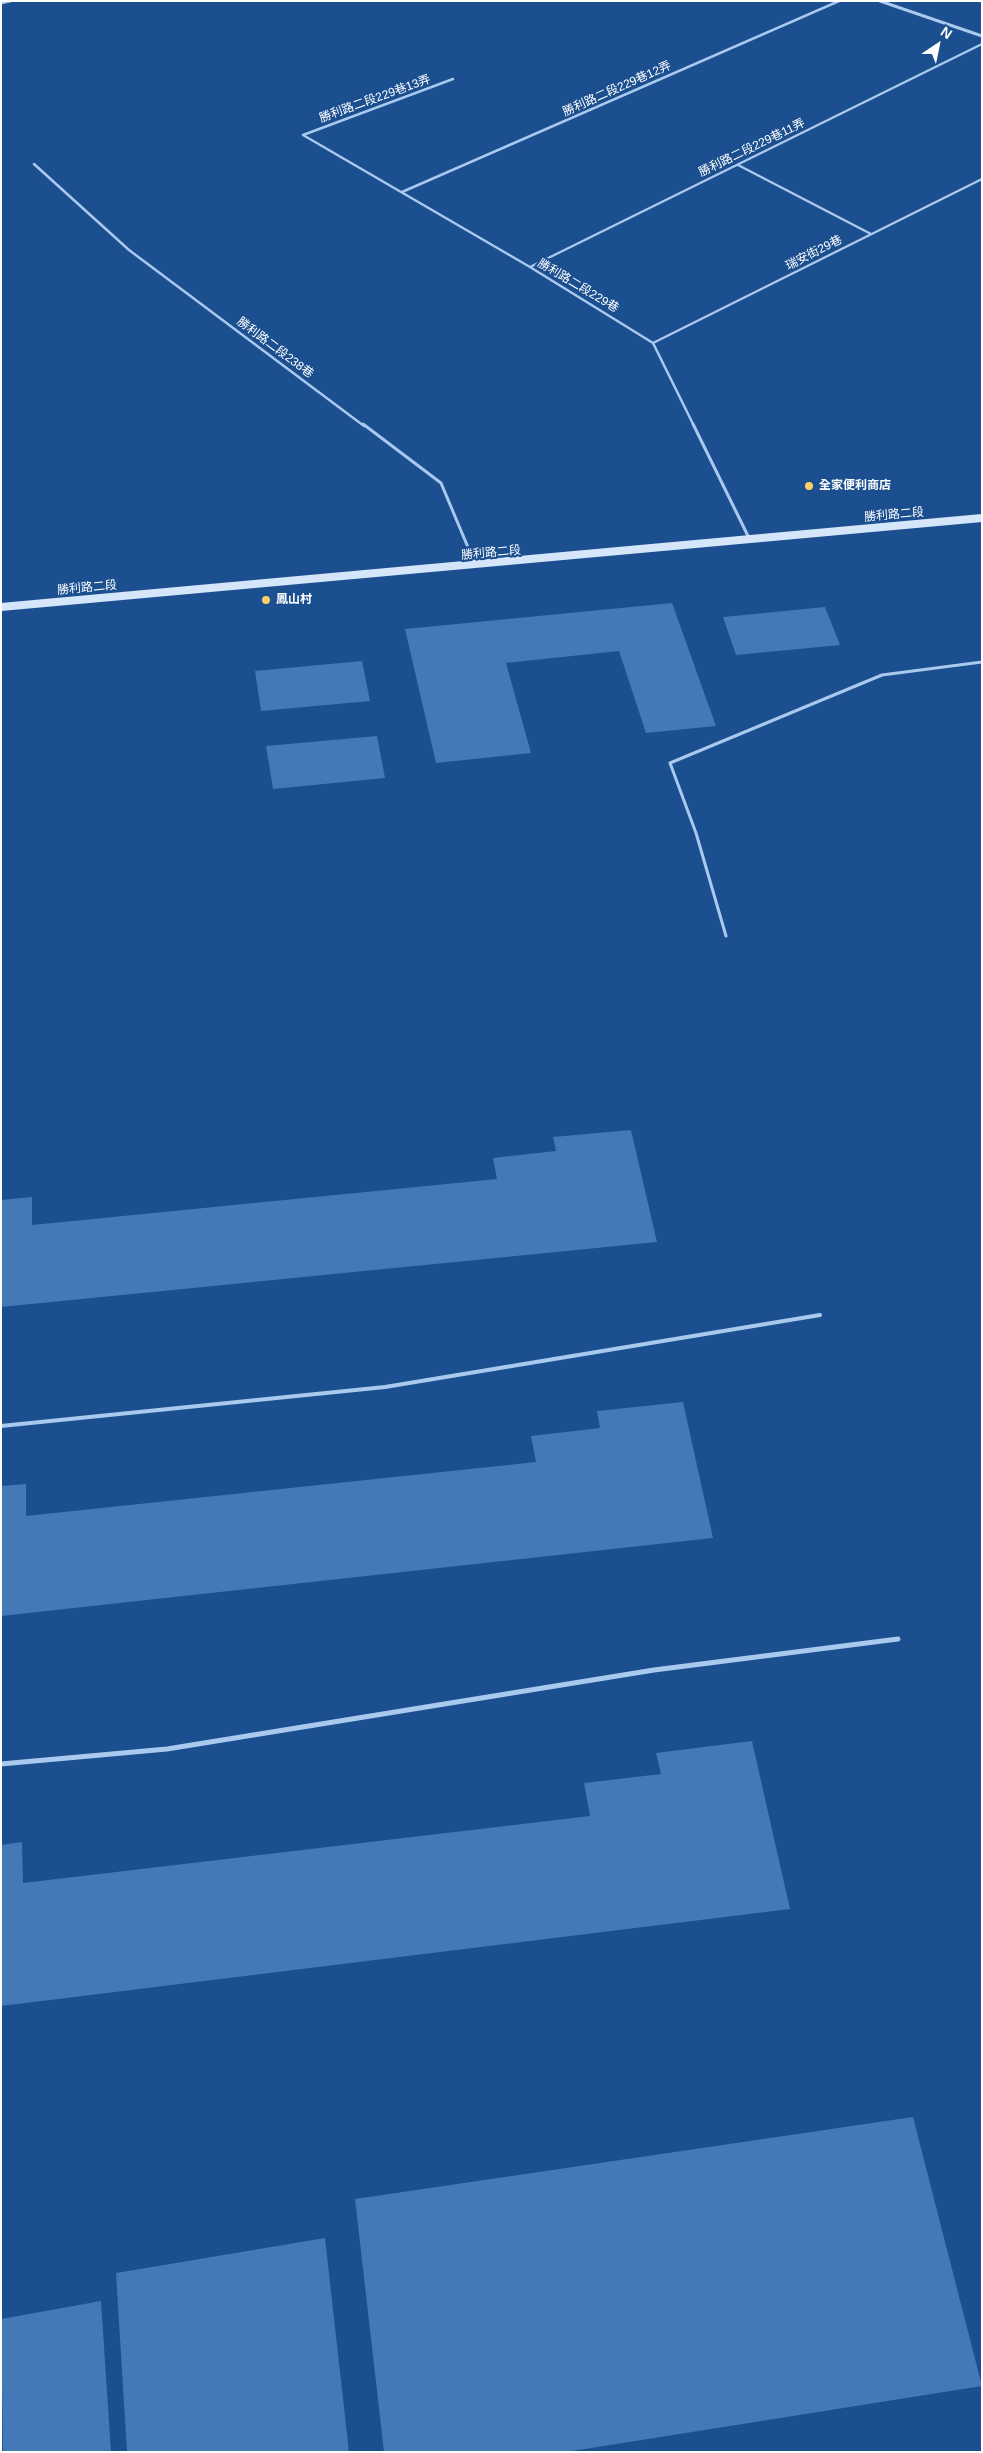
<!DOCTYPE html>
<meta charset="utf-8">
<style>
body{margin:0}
#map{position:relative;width:983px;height:2453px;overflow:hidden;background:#1b4f8f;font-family:Helvetica,sans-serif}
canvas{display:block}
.frame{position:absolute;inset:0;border:2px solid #fff;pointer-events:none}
.north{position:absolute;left:913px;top:20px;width:50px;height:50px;-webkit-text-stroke:4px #1b4f8f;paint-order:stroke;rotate:34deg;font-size:14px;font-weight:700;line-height:20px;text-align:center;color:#fff}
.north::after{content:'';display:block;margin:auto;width:18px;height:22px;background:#fff;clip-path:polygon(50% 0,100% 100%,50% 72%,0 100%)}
</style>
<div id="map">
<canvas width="983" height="2453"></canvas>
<div class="frame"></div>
<div class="north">N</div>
</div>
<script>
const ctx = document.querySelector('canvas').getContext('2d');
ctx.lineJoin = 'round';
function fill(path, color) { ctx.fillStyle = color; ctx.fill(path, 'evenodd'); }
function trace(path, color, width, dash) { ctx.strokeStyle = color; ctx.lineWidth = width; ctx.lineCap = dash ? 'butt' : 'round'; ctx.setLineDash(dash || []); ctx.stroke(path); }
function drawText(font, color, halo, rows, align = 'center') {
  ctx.font = font + ' Helvetica,"Noto Sans TC",sans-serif'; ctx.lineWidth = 4.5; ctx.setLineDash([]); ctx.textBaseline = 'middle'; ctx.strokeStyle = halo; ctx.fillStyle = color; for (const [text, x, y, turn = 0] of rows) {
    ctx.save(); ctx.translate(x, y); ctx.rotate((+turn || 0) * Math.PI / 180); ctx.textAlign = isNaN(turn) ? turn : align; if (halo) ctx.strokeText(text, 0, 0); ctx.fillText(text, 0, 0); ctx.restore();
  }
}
const building = new Path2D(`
 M672,603L716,726L646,733L619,651L506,663L531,753L436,763L405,629Z
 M825,607L840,645L736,655L723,617Z
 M362,661L370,701L261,711L255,671Z
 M377,736L385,778L273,789L266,746Z
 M631,1130L657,1242L1,1307V1200L32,1197V1225L497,1179L493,1158L556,1151L553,1137Z
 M683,1402L713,1538L1,1616V1486L26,1484V1516L536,1462L531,1436L600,1428L597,1411Z
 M752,1741L790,1909L1,2006V1845L22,1842L23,1883L590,1816L584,1783L661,1774L656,1753Z
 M913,2117L982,2386L566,2452H384L355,2199Z
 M325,2238L349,2452H127L116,2273Z
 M101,2301L111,2452H3L1,2319Z`);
const laneFar3 = new Path2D(`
 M303,135L530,267L653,343L694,426
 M303,135L453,79
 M34,164L129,250L364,426
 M738,165L871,234
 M402,192L839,1
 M530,267L982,44
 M653,343L982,179`);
const laneFar2 = new Path2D(`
 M363,424L441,483L475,564
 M693,424L749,538
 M726,936L696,833L670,763L882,675L982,662`);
const laneFar1 = new Path2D(`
 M1,1426L385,1387L820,1315`);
const lane = new Path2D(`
 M1,1764L167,1749L654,1670L898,1639`);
const street = new Path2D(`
 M880,1L982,36
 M1,3L10,1`);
const secondary = new Path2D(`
 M1,607L982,518`);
const markers = [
 [809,486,5,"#ffd166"],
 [266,600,5,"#ffd166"]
];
const farStreetnames = [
 ["勝利路二段229巷12弄",617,89,-24],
 ["勝利路二段229巷13弄",375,99,-20],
 ["勝利路二段229巷11弄",752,148,-26],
 ["瑞安街29巷",814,253,-27],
 ["勝利路二段229巷",578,286,31],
 ["勝利路二段238巷",275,348,37],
 ["勝利路二段",894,515,-5],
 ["勝利路二段",491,553,-5],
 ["勝利路二段",87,588,-5]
];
const farPoinames = [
 ["全家便利商店",819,486],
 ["鳳山村",276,600]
];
fill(building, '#4478b7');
trace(laneFar3, '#a9c9ee', 2.5);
trace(laneFar2, '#a9c9ee', 3);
trace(laneFar1, '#a9c9ee', 4);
trace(lane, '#a9c9ee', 5);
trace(street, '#a9c9ee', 3);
trace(secondary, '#d6e6fa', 8);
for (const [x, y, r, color] of markers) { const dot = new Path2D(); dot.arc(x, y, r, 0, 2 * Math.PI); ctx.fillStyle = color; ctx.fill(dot); trace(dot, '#1b4f8f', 2); }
drawText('12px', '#fff', '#1b4f8f', farStreetnames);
drawText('bold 12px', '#fff', '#1b4f8f', farPoinames, 'left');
</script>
